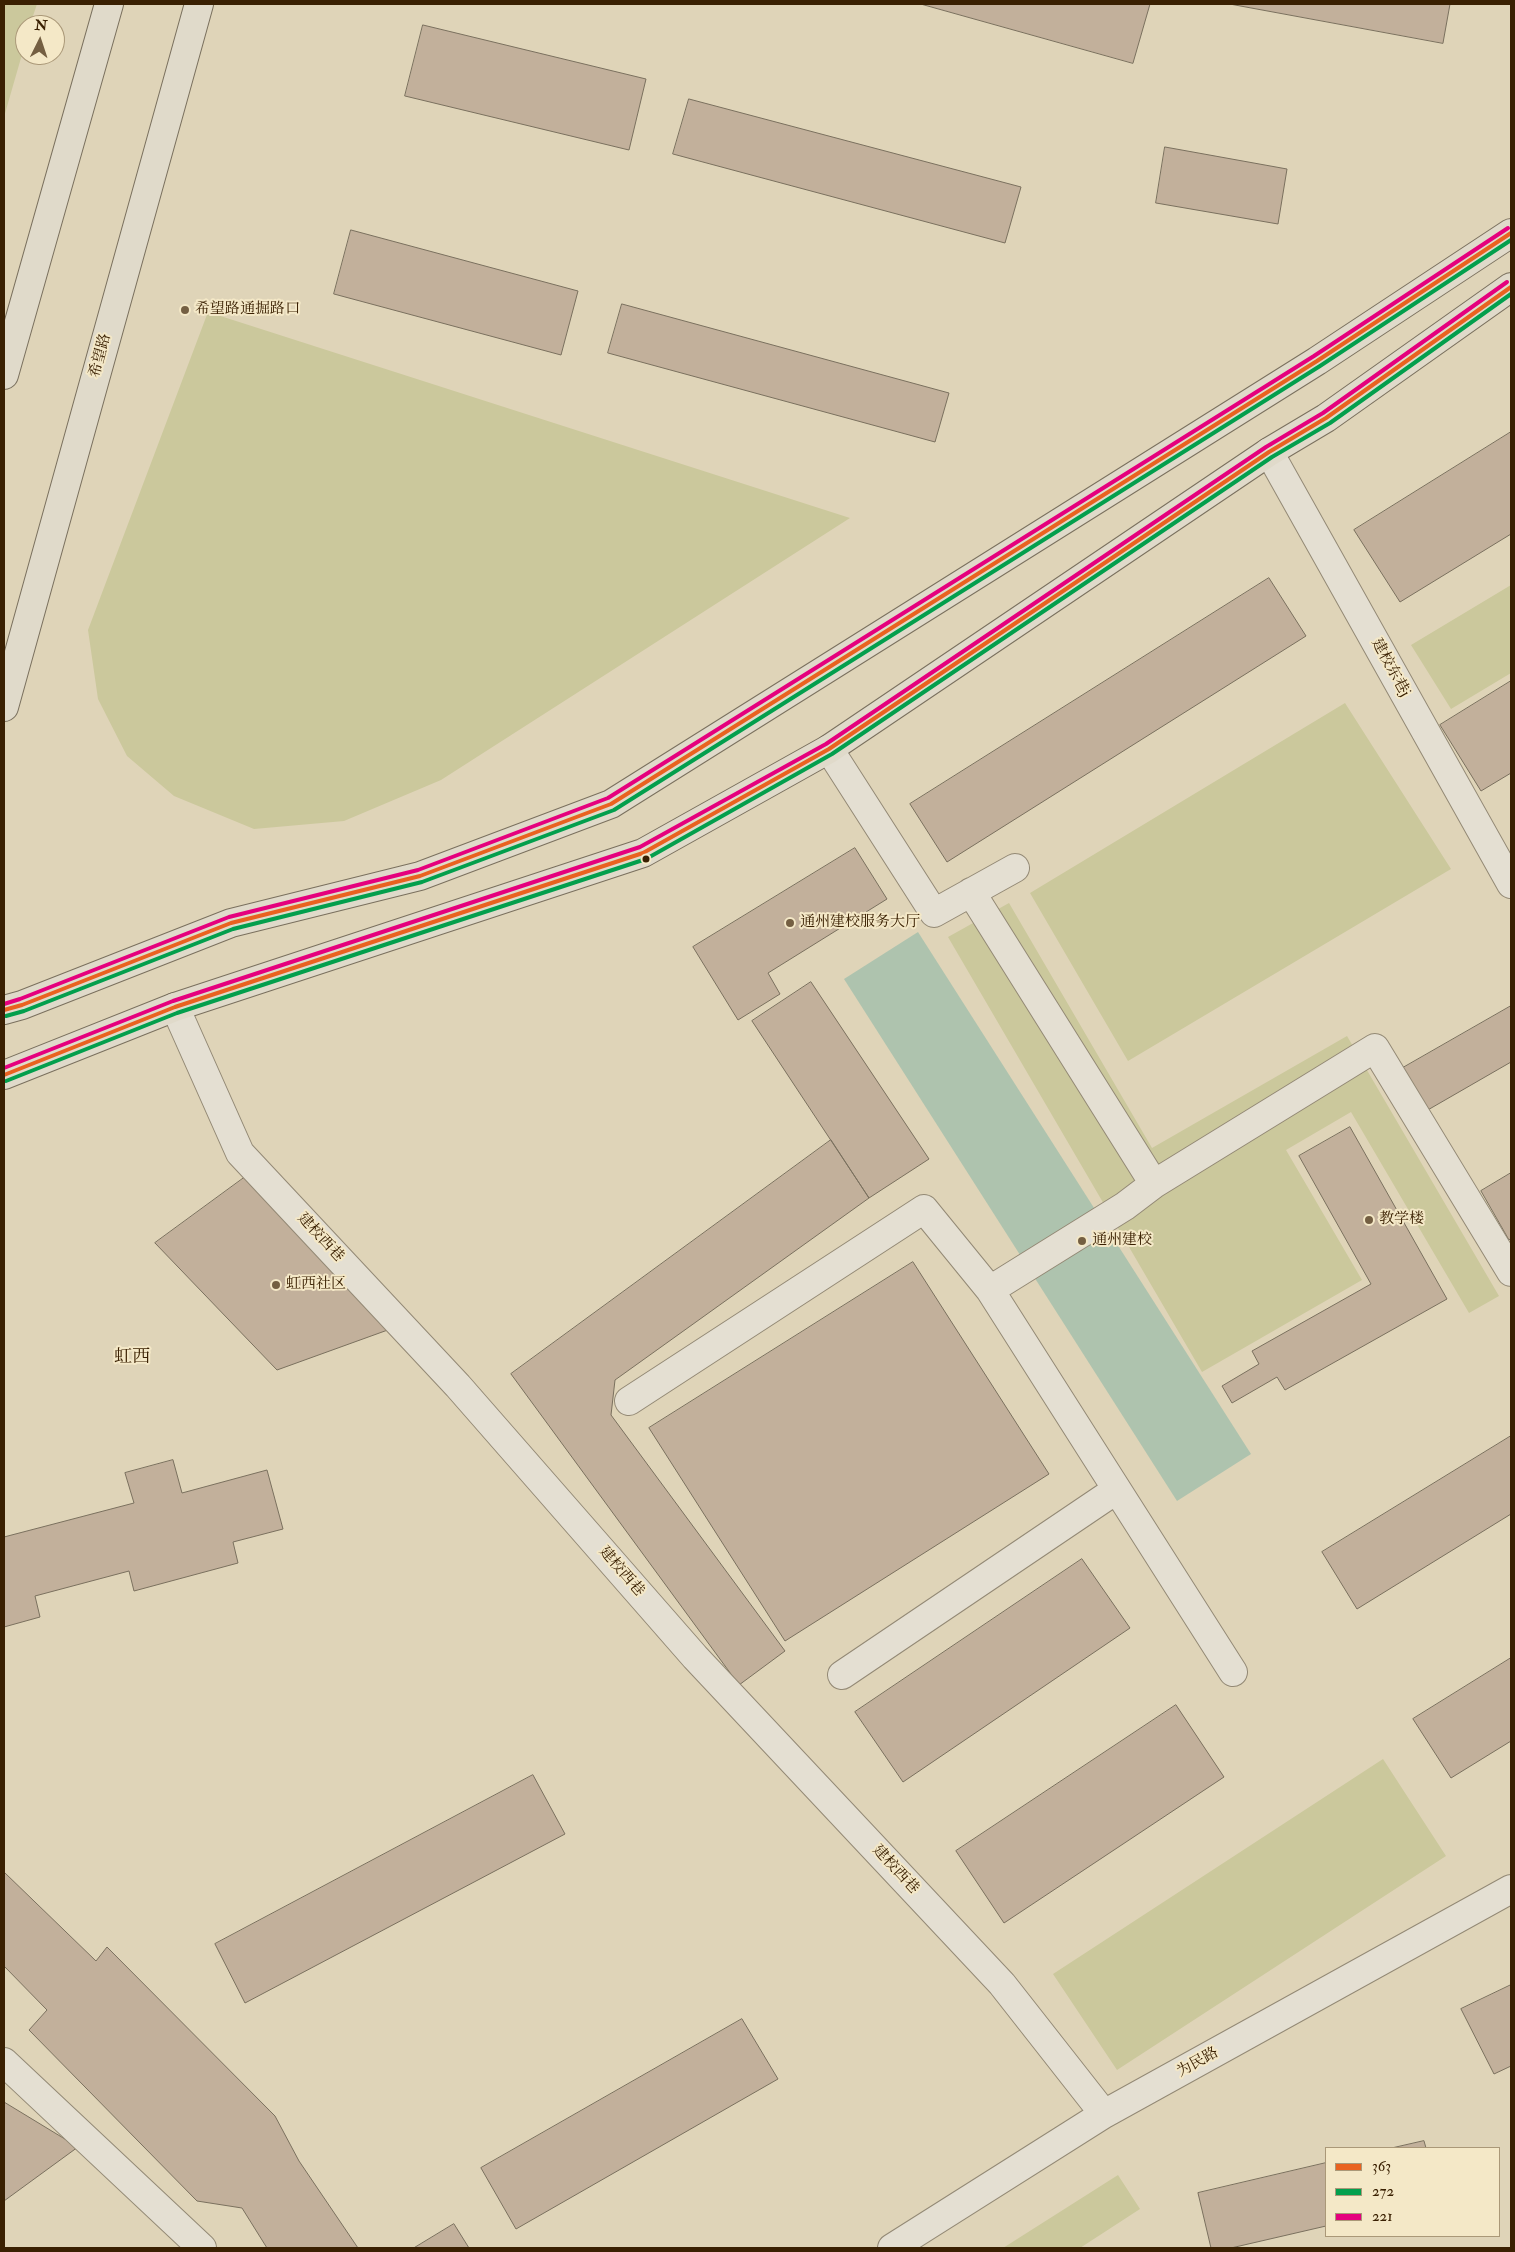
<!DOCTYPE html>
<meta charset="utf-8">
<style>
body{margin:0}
#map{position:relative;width:1515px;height:2252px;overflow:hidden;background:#dfd4b8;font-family:"IM FELL Double Pica",serif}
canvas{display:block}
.frame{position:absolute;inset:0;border:5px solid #3a2002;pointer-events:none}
.legend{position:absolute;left:1325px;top:2147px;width:175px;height:90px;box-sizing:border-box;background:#f4e8c7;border:1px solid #aa9878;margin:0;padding:6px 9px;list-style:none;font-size:15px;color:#3a2002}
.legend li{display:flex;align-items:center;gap:10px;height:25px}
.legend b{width:25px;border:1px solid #aa9878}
.north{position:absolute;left:15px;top:15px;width:50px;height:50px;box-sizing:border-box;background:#f4e8c7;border:1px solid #aa9878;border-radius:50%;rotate:4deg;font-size:14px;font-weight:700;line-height:20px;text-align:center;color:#3a2002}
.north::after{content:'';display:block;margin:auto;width:18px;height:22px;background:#745f42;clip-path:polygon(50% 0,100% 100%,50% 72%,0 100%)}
</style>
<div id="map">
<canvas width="1515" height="2252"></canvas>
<div class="frame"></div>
<ul class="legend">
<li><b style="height:6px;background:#e96220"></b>363</li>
<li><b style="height:6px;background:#039f4d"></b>272</li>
<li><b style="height:6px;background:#e5007d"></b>221</li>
</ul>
<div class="north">N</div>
</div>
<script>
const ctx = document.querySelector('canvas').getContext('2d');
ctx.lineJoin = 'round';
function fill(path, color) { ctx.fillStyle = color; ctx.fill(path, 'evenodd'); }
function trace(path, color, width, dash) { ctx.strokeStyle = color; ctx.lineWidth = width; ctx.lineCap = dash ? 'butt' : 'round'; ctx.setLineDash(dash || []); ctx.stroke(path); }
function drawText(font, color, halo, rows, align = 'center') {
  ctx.font = font + ' "IM FELL Double Pica","Noto Serif SC",serif'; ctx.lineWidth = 4; ctx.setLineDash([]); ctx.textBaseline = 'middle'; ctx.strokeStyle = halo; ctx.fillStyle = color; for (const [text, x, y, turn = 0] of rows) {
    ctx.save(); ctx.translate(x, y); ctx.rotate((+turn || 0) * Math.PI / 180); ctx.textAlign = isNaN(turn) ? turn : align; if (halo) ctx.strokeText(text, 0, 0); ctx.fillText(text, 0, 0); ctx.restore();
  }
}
const green = new Path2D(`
 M4,4H37L30,25H25V44L4,117Z
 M208,312L850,518L441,780L344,821L254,829L174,796L127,756L98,699L88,630Z
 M1511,585V673L1451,709L1411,645Z
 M1345,703L1451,869L1128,1061L1030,893Z
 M1009,903L1152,1148L1347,1036L1499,1296L1469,1313L1351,1112L1286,1150L1362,1280L1202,1372L948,937Z
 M1383,1759L1446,1856L1117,2070L1053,1974Z
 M1118,2175L1140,2209L1080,2248H1003Z`);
const water = new Path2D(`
 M918,932L1251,1454L1177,1501L844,979Z`);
const building = new Path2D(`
 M921,4H1150L1133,63Z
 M1230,4H1450L1443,43Z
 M423,25L646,79L629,150L405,96Z
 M689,99L1021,187L1005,243L673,154Z
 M1165,147L1287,169L1278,224L1156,203Z
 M351,230L578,291L561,355L334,294Z
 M622,304L949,393L935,442L608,353Z
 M1511,432V534L1400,602L1354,530Z
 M1269,578L1306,636L947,862L910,804Z
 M1511,681V773L1481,791L1440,725Z
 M855,848L887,899L768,973L780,994L738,1020L693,947Z
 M811,982L929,1159L869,1198L752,1021Z
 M1511,1006V1062L1426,1111L1401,1069Z
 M1350,1127L1447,1299L1285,1390L1277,1377L1232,1403L1222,1386L1259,1364L1252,1351L1371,1284L1299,1156Z
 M831,1140L869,1198L615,1380L611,1415L785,1651L739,1685L511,1374Z
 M252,1172L396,1327L277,1370L155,1243Z
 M1511,1173V1238L1509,1240L1481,1191Z
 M913,1262L1049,1474L785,1641L649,1428Z
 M1511,1436V1514L1357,1609L1322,1552Z
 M173,1460L182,1493L267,1470L283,1529L233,1542L238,1563L134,1591L129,1571L35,1596L40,1617L4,1627V1537L134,1503L125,1473Z
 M1082,1559L1130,1628L903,1782L855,1712Z
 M1511,1658V1741L1451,1778L1413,1719Z
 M1176,1705L1224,1777L1004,1923L956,1851Z
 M533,1775L565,1834L245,2003L215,1944Z
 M4,1872L96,1961L107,1947L275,2116L299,2161L358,2248H267L242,2208L197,2201L29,2030L47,2010L4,1966Z
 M1511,1985V2066L1494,2074L1461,2009Z
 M742,2019L778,2079L516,2229L481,2168Z
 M4,2102L78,2147L4,2201Z
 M1424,2141L1426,2148H1392Z
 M1326,2163V2226L1231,2248H1211L1198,2193Z
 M454,2224L469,2248H414Z`);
const minor = new Path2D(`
 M1269,452L1511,884
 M829,749L934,913L1015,868
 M175,1007L240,1153L458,1386L695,1657L1002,1984L1104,2114
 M1154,1184L1375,1048L1511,1272
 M990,1290L1233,1672
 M629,1401L924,1209L990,1290L1125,1206L1154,1184L971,892
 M842,1675L1116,1490
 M4,2062L202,2248
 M892,2248L1104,2114L1511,1889`);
const major = new Path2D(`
 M4,375L109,4
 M4,707L199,4
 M4,1010L22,1005L231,923L420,876L611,804L1317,361L1511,233
 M4,1075L175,1007L643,853L829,749L1269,452L1326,418L1511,287`);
const bus1 = new Path2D(`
 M4,1010L22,1005L231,923L420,876L611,804L1317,361L1511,233
 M4,1075L175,1007L643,853L829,749L1269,452L1326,418L1511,287`);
const bus2 = new Path2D(`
 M6,1016L24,1011L233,929L422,882L614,810L1320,366L1511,240
 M6,1081L177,1013L646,859L832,754L1272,457L1330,423L1511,294`);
const bus3 = new Path2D(`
 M4,1004L20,999L229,917L418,870L608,798L1314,356L1508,228
 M4,1068L173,1001L640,847L826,744L1266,447L1323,413L1507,282`);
const markers = [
 [185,310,5,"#745f42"],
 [646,859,4.5,"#3a2002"],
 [790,923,5,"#745f42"],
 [1369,1220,5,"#745f42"],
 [1082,1241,5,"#745f42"],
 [276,1285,5,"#745f42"]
];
const poiNames = [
 ["希望路通掘路口",195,310],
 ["通州建校服务大厅",800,923],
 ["教学楼",1379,1220],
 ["通州建校",1092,1241],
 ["虹西社区",286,1285]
];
const streetNames = [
 ["希望路",101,356,-75],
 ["建校东巷j",1390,668,61],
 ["建校西巷",320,1238,47],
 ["建校西巷",621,1572,49],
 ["建校西巷",895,1870,47],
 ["为民路",1198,2063,-29]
];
const quarterNames = [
 ["虹西",132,1358]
];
fill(green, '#cbc89c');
fill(water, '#aec3ae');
fill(building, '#c2b09b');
trace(building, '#7a705e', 1);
trace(minor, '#938975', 30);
trace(major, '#7a705e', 30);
trace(minor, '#e4dfd2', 28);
trace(major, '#e0daca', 28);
trace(bus1, '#e96220', 4);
trace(bus2, '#039f4d', 4);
trace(bus3, '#e5007d', 4);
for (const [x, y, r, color] of markers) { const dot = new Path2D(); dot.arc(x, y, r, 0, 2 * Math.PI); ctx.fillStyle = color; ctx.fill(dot); trace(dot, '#f4e8c7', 2); }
drawText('15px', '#3a2002', '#f4e8c7', poiNames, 'left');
drawText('15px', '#3a2002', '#f4e8c7', streetNames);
drawText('18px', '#3a2002', '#f4e8c7', quarterNames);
</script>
